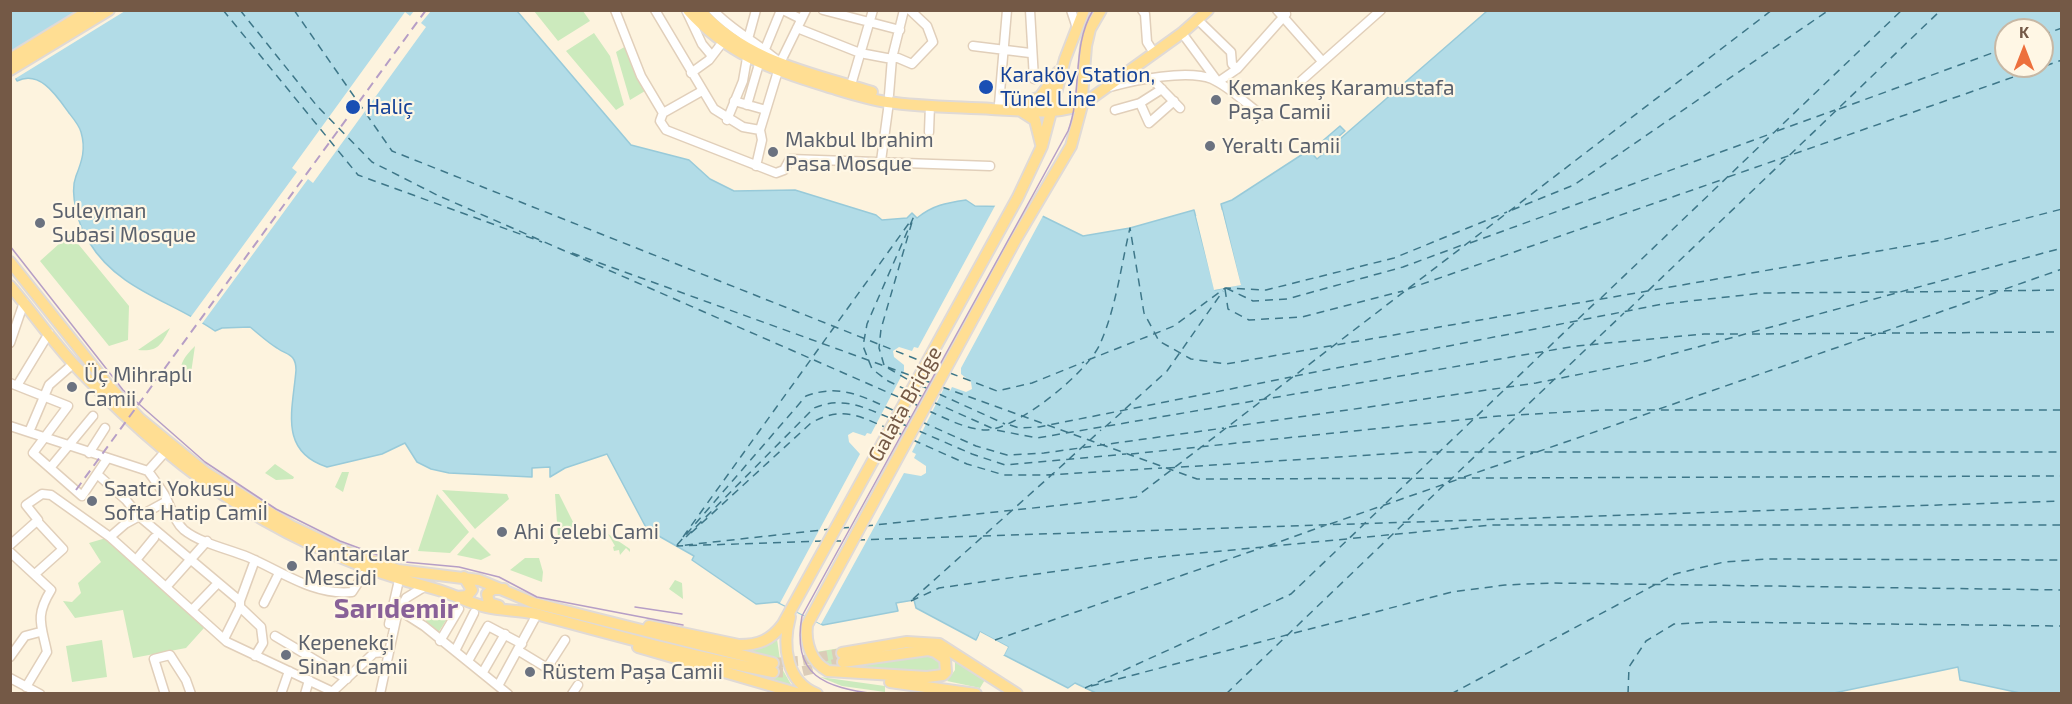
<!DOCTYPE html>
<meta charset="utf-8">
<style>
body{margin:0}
#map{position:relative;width:2072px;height:704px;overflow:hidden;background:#fdf3de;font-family:"Exo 2",sans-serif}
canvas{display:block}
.frame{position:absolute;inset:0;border:12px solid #745946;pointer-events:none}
.north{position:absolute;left:1994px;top:18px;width:60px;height:60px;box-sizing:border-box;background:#fff7e5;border:2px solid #c7b8a5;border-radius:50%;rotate:0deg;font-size:16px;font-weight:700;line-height:24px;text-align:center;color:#745946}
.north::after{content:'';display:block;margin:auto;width:21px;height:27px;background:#ed703d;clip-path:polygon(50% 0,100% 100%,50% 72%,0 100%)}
</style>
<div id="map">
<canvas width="2072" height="704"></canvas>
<div class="frame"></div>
<div class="north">K</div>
</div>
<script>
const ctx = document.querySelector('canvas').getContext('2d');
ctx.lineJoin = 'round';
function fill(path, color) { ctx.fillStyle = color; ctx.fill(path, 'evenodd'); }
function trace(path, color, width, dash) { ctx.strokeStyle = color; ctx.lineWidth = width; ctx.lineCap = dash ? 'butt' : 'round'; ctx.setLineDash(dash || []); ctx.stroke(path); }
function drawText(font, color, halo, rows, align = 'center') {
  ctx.font = font + ' "Exo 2",sans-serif'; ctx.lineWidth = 4.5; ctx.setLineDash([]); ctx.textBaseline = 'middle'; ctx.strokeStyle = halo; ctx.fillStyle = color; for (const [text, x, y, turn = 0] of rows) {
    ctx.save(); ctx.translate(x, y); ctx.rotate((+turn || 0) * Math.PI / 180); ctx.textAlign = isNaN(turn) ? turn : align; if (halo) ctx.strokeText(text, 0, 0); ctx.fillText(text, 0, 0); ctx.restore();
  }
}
const green = new Path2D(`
 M534,11H583L590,21L558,41Z
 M594,33L610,56L624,105L616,110L566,51Z
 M626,46L645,91L630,100L616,52Z
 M70,234L129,306L128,340L109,346L40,261Z
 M170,328C161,345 158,352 138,350Z
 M195,346L191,373L184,382C177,366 183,358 195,346Z
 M275,464L294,477L293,479L276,480L265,473Z
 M342,472H349L343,492L335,487Z
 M442,490L507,494L509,499L475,529Z
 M437,494L469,532L450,553L418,551Z
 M555,494H559L574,524L571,532L558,537Z
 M608,534L630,549V552L626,548L620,555L619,550L614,551L613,547L615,546Z
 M473,537L491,555L481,560L457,555Z
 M106,538L204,628L186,648L133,658L123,610L75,618L63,601L72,602L81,593L78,583L101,562L89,543Z
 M525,558H539L543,572L542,582L510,570Z
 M675,580L682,583L683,599L669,589Z
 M414,605L430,606L450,614L438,633L425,622L427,619Z
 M777,639L781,667L792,686L773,681V657L742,651L764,647Z
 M102,640L107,677L72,682L66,646Z
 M840,648L844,666L927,654L940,659L942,668L928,672L833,667L823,662L816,652Z
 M955,655L986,678L980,688L947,681L955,670Z
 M820,677L885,686V692L842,686Z`);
const water = new Path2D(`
 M10,11H517L631,145L689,160L710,179L734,191L795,190L876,215L882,220L907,218L912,213L917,218C933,205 946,203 966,200L975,206L1024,207L1083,236L1130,228L1194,210L1215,290L1240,284L1221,204L1232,200L1309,150L1317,159L1487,11H2061V693H2020L1960,680L1958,667L1829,694L1096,693L1075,683L1068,688L1004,655L1008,647L980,632L976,640L916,608L914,600L896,603L898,611L823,625L777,602L756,604L692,560L694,556L657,535L655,538L650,535L607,454L565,468L550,477V467L532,468V477L449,473L431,469L417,462L405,443L382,454L327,467C278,451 293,409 296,370C296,353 286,355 277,348C267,342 259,334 250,327L222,328L215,331C172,301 118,290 89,242C79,227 69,194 76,176C82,161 86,149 81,132C79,125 73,118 69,113C56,95 40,70 17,81L11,70ZM2006,30H2042V66H2006Z
 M1340,126L1345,131L1323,150L1319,144Z`);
const pier = new Path2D(`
 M77,11H125L13,80L10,76L11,52Z
 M414,11H431L421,23L426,27L313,183L308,179L201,325L190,318L297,172L292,168L405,12L410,16Z
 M1003,198L1045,212L961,368V374L971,382L972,389L966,392L952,387L950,391L944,388L912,452L916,454L914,458L926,466V473L921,476L904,473L821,624L780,603L860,454L849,442L848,435L853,432L865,436L867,433L871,434L904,371V365L894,357L893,351L899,347L912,351L914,347L918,348L996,204Z
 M1222,210L1241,285L1214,290L1196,216H1198L1216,287L1237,282L1220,211Z
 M980,632L1008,647L1004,655H1001L1004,648L981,636L977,643Z`);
const ferry = new Path2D(`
 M223,10L358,175L542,242
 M240,10L317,106L372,162L437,195L903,399
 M294,10L392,151L921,361
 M2042,35L2062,28
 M1839,109L2006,48
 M1777,131L1835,110
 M1728,177L2062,60
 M1512,210L1574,185L1829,10
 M1470,243L1773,133
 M572,253L915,377
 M1226,288L1253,301L1287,299L1403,267L1465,244
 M1225,289L1228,309L1249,320L1302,317L1403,291
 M1408,289L1724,179
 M2005,289L2062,269
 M1906,292L2062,290
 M1601,298L1902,10
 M1628,310L1941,10
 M1883,332L1997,292
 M1752,334L2062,332
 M1088,360L1174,326L1225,288L1266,290L1394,258L1507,212
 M884,365L879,348L881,329L912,222
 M931,365L940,369
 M888,368L912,382
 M950,373L997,391L1032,383L1084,362
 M1295,376L1663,304L1763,293L1898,292
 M922,380L932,383
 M919,385L929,389
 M942,387L1197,479L2062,476
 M907,390L888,381L872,369L863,346L867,324L914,216
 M914,393L926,398
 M939,394L1005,424
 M910,402L919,406
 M933,402L996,430L1037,438L1576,346L1704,334H1744
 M1125,409L1167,371L1223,291
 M1659,409L1876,334
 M929,411C947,419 966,429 985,430C1017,430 1088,372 1100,344C1116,308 1121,266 1130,228L1144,313L1159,341L1191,359L1226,364L1942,240L2062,209
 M1519,413L1624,313
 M903,414L915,419
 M922,422L976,446L1007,455L1044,453L1224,428
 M900,423L909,427
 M1010,425L1019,428L1039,427L1291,377
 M1105,427L1122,412
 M1229,427L1536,383L1646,361L2062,248
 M894,431L903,435
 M919,431L972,454L1005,465L1126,454
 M913,440L967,464L1004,475H1046L1162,468
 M1537,452L1655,411
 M1131,454L1499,416L1602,410H2062
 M1069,459L1101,430
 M1167,468L1417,452H2062
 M1464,477L1533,453
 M1448,482L1516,417
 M1386,503L1597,301
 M1330,524L1459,479
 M865,526L1136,497L1772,10
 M841,528L854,527
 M691,533L811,423C841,406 857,415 887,428
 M683,537L912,219
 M686,537L814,408C842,396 863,407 890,418
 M857,540L2062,501
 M823,541L677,546L831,529
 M833,541H847
 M677,545L806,396C841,383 863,397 895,411
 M1268,546L1326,525
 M913,599L1066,462
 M911,601L939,588L1149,558L1491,525H2062
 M995,640L1261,548
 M1091,686L1452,592L1505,585L1552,583L2062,590
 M1085,688L1291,594L1383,506
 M1226,694L1444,485
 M1451,694L1675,574L1724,562L1766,559L2062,560
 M1628,694L1629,667L1646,641L1674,624L1713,622L2062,626`);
const majorTunnel = new Path2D(`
 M773,663L799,661L842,653
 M773,672L795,673L843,662`);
const minor = new Path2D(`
 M615,10L641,76L663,113
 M655,10L714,109L743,127L760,130
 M686,10L702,44L712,56
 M713,10C733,32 759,43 780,63L806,10
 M783,10L801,19
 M823,10L900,30
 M1030,10L1034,79
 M1071,10L1076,25
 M1142,10L1145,14L1147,42L1154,53
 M1277,10L1322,61
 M1198,20L1231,52L1232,64L1237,69
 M797,28L860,53L892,59
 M1182,33L1218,82L1237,69L1286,14
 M748,39L756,10
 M973,46L1030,53
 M765,49L781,10
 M892,58H898L912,64L933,42L927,26L910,10
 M691,73L709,60L722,43
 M1152,79L1180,108
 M1301,81L1381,10
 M851,85L873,10
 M1110,87C1136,80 1187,69 1212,79C1230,87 1246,104 1262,115
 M889,95L892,58L904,10
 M734,101L766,110
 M1140,103L1149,123L1174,101
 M999,104L1007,10
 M747,105L759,64
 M1115,110L1140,103L1162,89
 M663,113L660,121L666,130L776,173L784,170L790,159L990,166
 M663,113L702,91
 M727,120L743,81L747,58
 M929,132L930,105
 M881,161L889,102
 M756,166L762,140L760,130L778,71
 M10,343L24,302
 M10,383L68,406L33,453L82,496L107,459
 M18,384L49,333
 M10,426L148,471
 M29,432L49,385L73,364
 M89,453L105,428
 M50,468L93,416
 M148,471C153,478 159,486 164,494C171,506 173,520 184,530C200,543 228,549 248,557C281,571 314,596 352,592L363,575L371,570
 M148,471L165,452
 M97,474L126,500L140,517L240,601
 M110,537L125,524L167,501
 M10,545L38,520L26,505L42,494L51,495L110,537L227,642L331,691
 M10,552L51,590C35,616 41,624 47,652L26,687
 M136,560L154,538
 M35,574L63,549L37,521
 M166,587L207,541
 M264,603L279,573
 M240,607L261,627L263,643L255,656
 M192,610L217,584
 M399,610L424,626L508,694
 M389,624L399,580
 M275,636L347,679
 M224,639L240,607V601L255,560
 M440,641L459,609
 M455,651L474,613
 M519,651L547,668L565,640
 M10,657L25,636L40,632
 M468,661L488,626L522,644
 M483,672L505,634
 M10,678L40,694
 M499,684L535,618
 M165,694L154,659L170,655L186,680L191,694
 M281,694L289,671
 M305,694L309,680
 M330,694L374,653L384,652
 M380,694L397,615L406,598L424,587
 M572,694L578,685`);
const major = new Path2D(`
 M688,10C726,53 772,70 826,86C846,92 866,99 887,102C922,107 958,107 992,109C1021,110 1060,117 1086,102L1182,33L1208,10
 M700,10C745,61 810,73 872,92
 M10,59L90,10
 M10,70L109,10
 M1019,105L1040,97L1058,72
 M1021,111L1035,120L1041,144
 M10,262L108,385L140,419L205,472L291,526L342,550L398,570L479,580L534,603L773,663
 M10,286C34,314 56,347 82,373C187,482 288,550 435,589C453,594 469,603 486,607C502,611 519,610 536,614C614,635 693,657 773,672
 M457,597L467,596L472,590L464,577
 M499,606L489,603L487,594L493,589H504
 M790,617C782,646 786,682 817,694
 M649,626L739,645C759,645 771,640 783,624L1018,197L1042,146L1065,59L1084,10
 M638,647L800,694
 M842,653L907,642L939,644L1017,694
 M843,662L928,650L935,652L945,659L946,672L943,675L927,677L828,671C811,662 805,643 807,625L1016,239L1071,146L1081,109L1086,46L1090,29L1101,10
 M890,682L976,694`);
const tram = new Path2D(`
 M10,246L123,390L205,462L276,509L340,541L394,561L459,567L499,577L537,597L683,625
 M635,607L682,614
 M876,694C825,687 791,677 802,616L1068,131C1083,91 1071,47 1093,10`);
const rail = new Path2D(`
 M76,490L426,10`);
const markers = [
 [986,87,8,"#1a4fb4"],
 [1216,100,6,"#6b7280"],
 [353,107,8,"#1a4fb4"],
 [1210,146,6,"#6b7280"],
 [773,152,6,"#6b7280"],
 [40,223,6,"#6b7280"],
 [72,387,6,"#6b7280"],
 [92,501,6,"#6b7280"],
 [502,532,6,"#6b7280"],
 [292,566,6,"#6b7280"],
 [286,655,6,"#6b7280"],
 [530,672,6,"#6b7280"]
];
const transitNames = [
 ["Karaköy Station,",1000,75],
 ["Tünel Line",1000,99],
 ["Haliç",366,107]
];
const worshipNames = [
 ["Kemankeş Karamustafa",1228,88],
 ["Paşa Camii",1228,112],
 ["Makbul Ibrahim",785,140],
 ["Pasa Mosque",785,164],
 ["Yeraltı Camii",1222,146],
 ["Suleyman",52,211],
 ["Subasi Mosque",52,235],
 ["Üç Mihraplı",84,375],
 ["Camii",84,399],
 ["Saatci Yokusu",104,489],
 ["Softa Hatip Camiİ",104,513],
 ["Ahi Çelebi Cami",514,532],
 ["Kantarcılar",304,554],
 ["Mescidi",304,578],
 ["Kepenekçi",298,643],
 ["Sinan Camii",298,667],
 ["Rüstem Paşa Camii",542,672]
];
const streetNames = [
 ["Galata Bridge",905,404,-61]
];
const districtNames = [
 ["Sarıdemir",396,609]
];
fill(green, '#cceabd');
fill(water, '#b2dce7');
trace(water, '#98cad9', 1.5);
fill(pier, '#fdf3de');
trace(ferry, '#3e7789', 1.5, [8, 6]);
trace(majorTunnel, '#dbccb8', 10, [10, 5]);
trace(minor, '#e1cfba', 11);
trace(major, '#e0dad6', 14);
trace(minor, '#fff', 8);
trace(major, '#ffde93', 10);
trace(tram, '#b69ec6', 1.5);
trace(rail, '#b69ec6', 2, [9, 6]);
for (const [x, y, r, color] of markers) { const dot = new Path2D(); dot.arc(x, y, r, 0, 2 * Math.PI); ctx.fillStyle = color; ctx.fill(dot); trace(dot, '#fff7e5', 2); }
drawText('21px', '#164399', '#fff7e5', transitNames, 'left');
drawText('21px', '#5b616d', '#fff7e5', worshipNames, 'left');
drawText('21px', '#745946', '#fff7e5', streetNames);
drawText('bold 27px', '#896198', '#fff7e5', districtNames);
</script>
